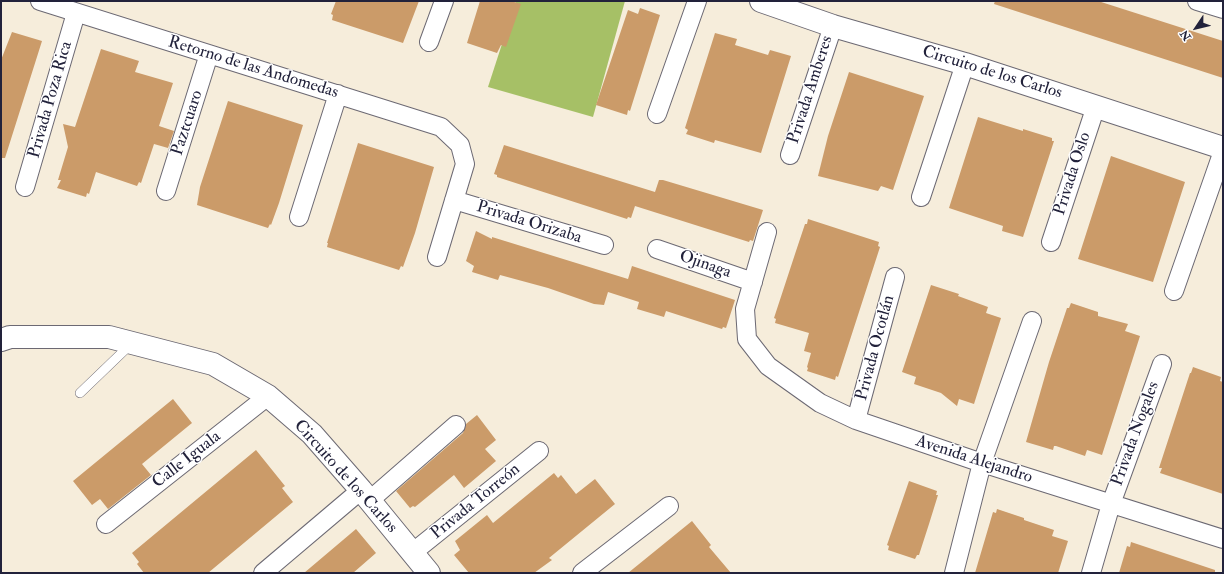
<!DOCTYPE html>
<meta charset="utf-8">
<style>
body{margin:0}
#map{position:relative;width:1224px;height:574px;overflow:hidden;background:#f6eddb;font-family:"IM FELL Double Pica",serif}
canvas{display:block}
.frame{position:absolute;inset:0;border:2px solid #22223b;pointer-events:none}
.north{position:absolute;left:1176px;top:8px;width:40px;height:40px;-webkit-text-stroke:3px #fff;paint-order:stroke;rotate:235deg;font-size:11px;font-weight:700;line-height:16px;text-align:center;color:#22223b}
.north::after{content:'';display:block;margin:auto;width:14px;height:18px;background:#22223b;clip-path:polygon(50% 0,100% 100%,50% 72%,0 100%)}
</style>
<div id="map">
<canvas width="1224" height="574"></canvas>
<div class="frame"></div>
<div class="north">N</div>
</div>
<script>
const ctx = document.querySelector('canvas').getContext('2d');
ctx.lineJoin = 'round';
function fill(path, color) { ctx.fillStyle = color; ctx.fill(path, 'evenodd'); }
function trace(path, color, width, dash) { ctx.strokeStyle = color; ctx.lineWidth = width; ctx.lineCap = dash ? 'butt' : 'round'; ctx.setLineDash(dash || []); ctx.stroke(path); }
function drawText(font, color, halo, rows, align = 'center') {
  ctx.font = font + ' "IM FELL Double Pica",serif'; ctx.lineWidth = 3; ctx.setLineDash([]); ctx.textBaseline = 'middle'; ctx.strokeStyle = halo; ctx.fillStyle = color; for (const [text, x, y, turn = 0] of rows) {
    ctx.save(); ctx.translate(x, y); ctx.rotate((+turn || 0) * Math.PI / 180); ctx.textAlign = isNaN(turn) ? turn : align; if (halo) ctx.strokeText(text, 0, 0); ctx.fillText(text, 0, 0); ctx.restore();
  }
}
const green = new Path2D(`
 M516,1H625L593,117L488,87Z`);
const building = new Path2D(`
 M336,1H419L403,43L332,20L333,15L331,14Z
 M480,1H511L521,4L506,47L501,45L497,53L467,43Z
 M995,1H1098L1223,41V78L994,4Z
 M640,8L660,15L630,111L628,110L627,115L596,105L628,10L638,14Z
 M12,32L42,41L5,158H1V60Z
 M715,33L737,39L735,45L768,55L770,50L791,56L761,153L715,140L714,143L686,134L688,130L685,128Z
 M101,49L139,61L135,72L173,83L159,126L174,131L168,148L154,144L141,183L139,182L137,186L96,172L89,194L87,193L86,197L57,188L61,180H58L68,147L63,124L75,127Z
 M849,72L924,96L893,190L881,186L878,191L818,176L828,136Z
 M228,101L303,125L279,203L271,225L270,224L268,228L197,205L200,187Z
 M978,117L1023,131V129L1052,138V141H1054L1023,237L1002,231L1003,226L949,208Z
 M358,143L434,167L415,233L403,267L401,266L399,270L327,247L328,243H327Z
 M504,145L655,192L659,180H663L763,210L753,241L750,240L749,242L635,206L631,218L628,217L627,219L497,177V175L494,174Z
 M1111,156L1185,182L1153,282L1078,259Z
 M808,219L879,242L878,246L880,247L838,377L836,376L835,380L807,371L808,368L807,367L811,353L804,351L809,333L775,323L776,319L774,318L796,251L805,224H807Z
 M476,231L492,239V237L628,279L632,266L735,300L726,328L723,327L722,329L666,311L664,317L637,309L639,302L608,292L604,305L594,304L548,288L500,275L498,280L472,272L474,266L466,261Z
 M931,285L959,294L958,296L988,307L986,313L1001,318L974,404L959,399L957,406L941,393L914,384L916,377L902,372Z
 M1071,303L1098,312V316L1128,324L1125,331L1140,336L1102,455L1087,450L1085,456L1056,446H1054L1053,450L1026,442L1049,362L1067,308H1069Z
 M1193,367L1221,377L1220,381L1223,382V494L1160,473L1162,468H1159L1190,373H1191Z
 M173,399L192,423L142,464L151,475L108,509L100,499L92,505L73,481Z
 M477,415L496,440L485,449L496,461L464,488L454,475L415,507L413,506L410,508L396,491L463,433L466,424Z
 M256,450L285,486L282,488L293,502L208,573H144L137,564L139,562L132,553Z
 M554,473L558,478L561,475L576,494L595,479L615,504L549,558L552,560L534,573H469L454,555L460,550L455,541L487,515L493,523Z
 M909,481L937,491L936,495H938L929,524L919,555H917L915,559L888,550L889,546L887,545Z
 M997,509L1024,518V520L1054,530L1052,536L1068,541L1058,573H975L993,512L996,513Z
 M692,521L711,545L709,547L731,573H628Z
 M356,529L376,553L353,573H304Z
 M1131,542L1215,570V573H1119L1127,546L1130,547Z`);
const service = new Path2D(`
 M80,393L131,344`);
const minor = new Path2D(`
 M40,1L441,127L460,145L465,164L437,257
 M1197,1L1223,9
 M429,42L444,1
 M657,114L697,1
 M790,155L833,26
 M25,187L76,13
 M166,191L209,54
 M921,197L965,64
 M454,200L604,245
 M299,217L338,94
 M767,232L745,309L747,339L768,366L820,403L856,420L982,463L1223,539
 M1051,242L1096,106
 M657,249L753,282
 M1174,291L1223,151
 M856,420L895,277
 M370,500L456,425
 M106,524L268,396
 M412,553L539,451
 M263,573L361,490
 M582,573L669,506
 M954,573L982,463L1032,321
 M1091,573L1111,504L1162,364`);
const tertiary = new Path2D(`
 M761,1L833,26L965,64L1223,148
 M1,340L10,337H109L213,364L268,396L312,434L361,490L429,573`);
const streetNames = [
 ["Retorno de las Andomedas",253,68,17],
 ["Circuito de los Carlos",992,73,17],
 ["Privada Amberes",811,90,-72],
 ["Privada Poza Rica",51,100,-74],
 ["Paztcuaro",188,123,-72],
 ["Privada Oslo",1073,174,-72],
 ["Privada Orizaba",529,223,17],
 ["Ojinaga",705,265,19],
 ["Privada Ocotlán",876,348,-75],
 ["Privada Nogales",1136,434,-70],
 ["Calle Iguala",187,460,-38],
 ["Avenida Alejandro",974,460,18],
 ["Circuito de los Carlos",345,477,48],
 ["Privada Torreón",476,502,-39]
];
fill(green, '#a6c066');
fill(building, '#cb9b69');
trace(service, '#6c6973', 10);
trace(minor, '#6c6973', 20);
trace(tertiary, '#6c6973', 24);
trace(service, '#fff', 9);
trace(minor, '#fff', 18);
trace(tertiary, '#fff', 22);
drawText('17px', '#22223b', '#fff', streetNames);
</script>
